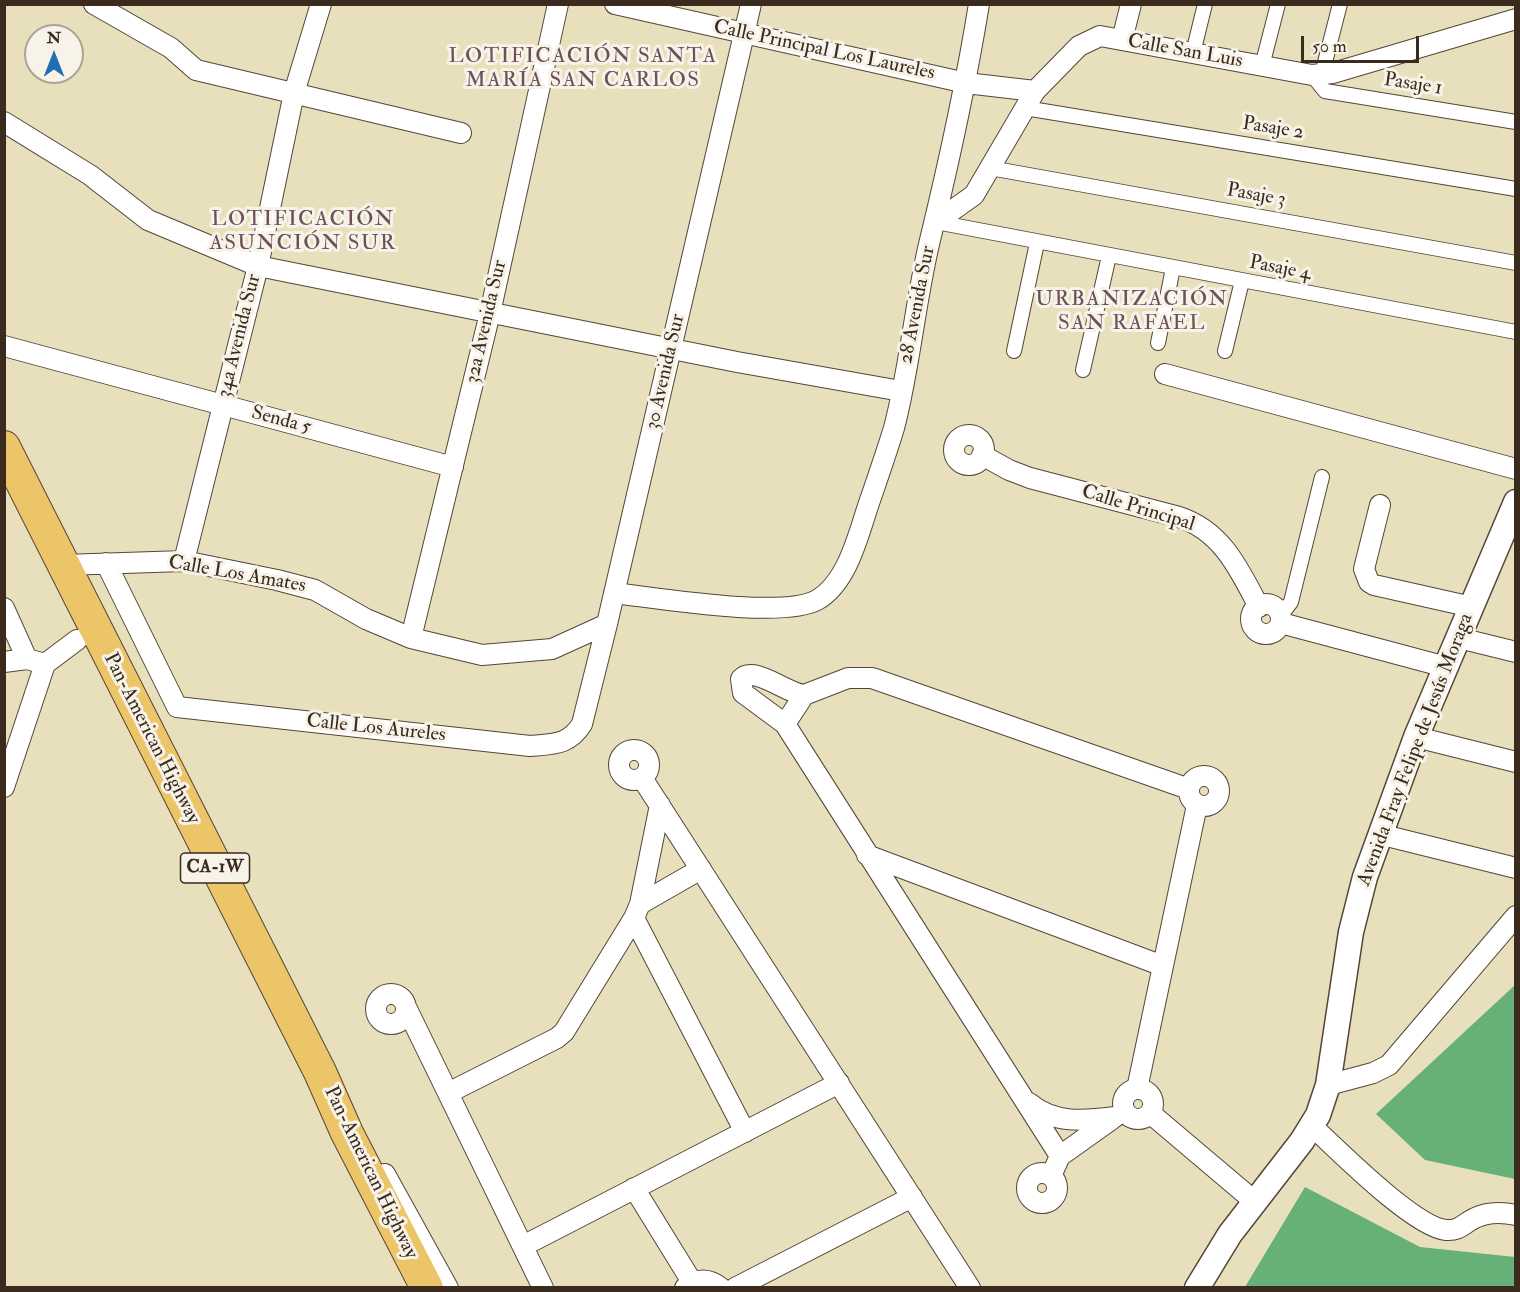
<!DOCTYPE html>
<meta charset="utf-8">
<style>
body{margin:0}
#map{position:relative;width:1520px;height:1292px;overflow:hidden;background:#e8e0bc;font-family:"IM FELL Double Pica",serif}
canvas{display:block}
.frame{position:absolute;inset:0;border:6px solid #3b2a1e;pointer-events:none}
.north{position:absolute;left:24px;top:24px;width:60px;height:60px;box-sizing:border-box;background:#f7f3e8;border:2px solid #aca397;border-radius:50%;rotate:0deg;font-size:16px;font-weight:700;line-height:24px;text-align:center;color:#3b2a1e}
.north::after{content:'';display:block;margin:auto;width:21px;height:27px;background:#1f6fb2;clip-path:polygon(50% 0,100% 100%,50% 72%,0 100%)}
.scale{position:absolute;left:1301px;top:36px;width:118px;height:27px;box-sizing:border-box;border:3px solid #3b2a1e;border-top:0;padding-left:8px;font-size:18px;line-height:21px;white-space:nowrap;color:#3b2a1e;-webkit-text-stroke:4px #f7f3e8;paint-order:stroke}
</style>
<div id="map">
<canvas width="1520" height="1292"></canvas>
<div class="frame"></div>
<div class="north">N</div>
<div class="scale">50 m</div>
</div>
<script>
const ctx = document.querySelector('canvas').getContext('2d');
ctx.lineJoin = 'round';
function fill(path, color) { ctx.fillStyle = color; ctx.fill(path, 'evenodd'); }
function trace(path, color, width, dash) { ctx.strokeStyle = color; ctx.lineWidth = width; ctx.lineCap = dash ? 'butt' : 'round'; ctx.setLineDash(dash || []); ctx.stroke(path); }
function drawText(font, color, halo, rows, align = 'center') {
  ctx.font = font + ' "IM FELL Double Pica",serif'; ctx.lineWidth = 6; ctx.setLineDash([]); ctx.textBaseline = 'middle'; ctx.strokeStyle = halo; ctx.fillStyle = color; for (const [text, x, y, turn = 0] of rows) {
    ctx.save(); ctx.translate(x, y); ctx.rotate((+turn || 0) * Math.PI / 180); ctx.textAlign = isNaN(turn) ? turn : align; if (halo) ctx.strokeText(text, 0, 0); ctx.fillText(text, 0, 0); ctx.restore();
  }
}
const forest = new Path2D(`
 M1515,985V1179L1425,1160L1376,1114Z
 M1305,1187L1420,1247L1515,1257V1287H1245Z`);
const pedestrian = new Path2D(`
 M1193,53L1205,4
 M1262,66L1278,4
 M1322,74L1340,4
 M1312,75L1325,91L1516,122
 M1025,108L1516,189
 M990,168L1516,263
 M936,222L1516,332
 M1158,343L1173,268
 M1014,351L1037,243
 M1225,351L1242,281
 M1083,370L1109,256
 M1281,615L1291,602L1322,477`);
const minor = new Path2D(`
 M94,4L171,48L196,70L461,133
 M615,4L966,83L1035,91
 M1122,40L1131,4
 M4,122L90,175L148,220L258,266L737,362L901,391
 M936,222L974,195L1035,91L1079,46L1100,36L1312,75L1333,73L1516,19
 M4,346L453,467
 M1165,374L1516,469
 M954 450a15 15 0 1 1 30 0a15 15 0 1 1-30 0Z
 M982,455L1009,470L1030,478L1179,517C1222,531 1239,569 1259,607
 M1380,505L1364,569L1369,582L1374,585L1472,607
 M184,561L258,266L294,93L321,4
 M106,563L177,707L530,746C554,744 569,745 582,724L607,624L751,4
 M63,565L184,561L277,580L315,590L366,619L411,638L482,655L552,649L607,624
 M614,593C658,598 783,619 817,600C847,583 858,536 868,506C877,480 886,454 894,428C910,367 915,302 930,240C949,162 966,84 979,4
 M1251 619a15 15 0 1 1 30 0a15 15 0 1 1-30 0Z
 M4,608L27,659L45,664
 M1281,623L1446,667
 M411,638L490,313L558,4
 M1459,638L1516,652
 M4,662L27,659
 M785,724L743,693L741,679C754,665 786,693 804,695
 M1416,737L1516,762
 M619 765a15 15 0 1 1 30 0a15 15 0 1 1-30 0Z
 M1189 791a15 15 0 1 1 30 0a15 15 0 1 1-30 0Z
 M642,778L970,1288
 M4,787L45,664L77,640
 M1379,834L1516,868
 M867,855L1163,966
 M640,904L701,869
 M634,918L745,1132
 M376 1009a15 15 0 1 1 30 0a15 15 0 1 1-30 0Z
 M406,1007L543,1288
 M1328,1085L1373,1073L1389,1065L1516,916
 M1123 1104a15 15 0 1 1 30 0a15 15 0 1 1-30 0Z
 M1137,1089L1197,805
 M448,1093L557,1038L564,1032L634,918L640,904L660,805
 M1029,1103C1054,1124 1084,1121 1115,1117
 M1150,1113L1254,1201
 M1312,1126C1338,1150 1414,1227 1446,1230C1460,1231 1464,1223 1475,1218C1487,1212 1502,1212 1516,1215
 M1060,1156L785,724L804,695L848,678H872L1189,789
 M1027 1188a15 15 0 1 1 30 0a15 15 0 1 1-30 0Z
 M385,1174L448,1288
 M1051,1176L1060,1156L1112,1119
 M634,1188L692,1282
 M523,1246L839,1083
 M685,1288C697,1278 709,1278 721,1288
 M735,1288L912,1197`);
const tertiary = new Path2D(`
 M1197,1288L1230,1234L1302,1141L1318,1115L1328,1085L1351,932L1365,877L1416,737L1516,502`);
const trunk = new Path2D(`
 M4,447L320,1072L347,1133L427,1288`);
const shields = [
 [215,868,69]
];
const shieldNames = [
 ["CA-1W",215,868]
];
const streetNames = [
 ["Calle Principal Los Laureles",824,51,12],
 ["Calle San Luis",1185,52,10],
 ["Pasaje 1",1413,85,9],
 ["Pasaje 2",1273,129,9],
 ["Pasaje 3",1256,196,10],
 ["Pasaje 4",1280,269,11],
 ["28 Avenida Sur",918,305,-79],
 ["32a Avenida Sur",487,322,-77],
 ["34a Avenida Sur",240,336,-76],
 ["30 Avenida Sur",666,372,-77],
 ["Senda 5",281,421,15],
 ["Calle Principal",1138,509,17],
 ["Calle Los Amates",237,575,10],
 ["Calle Los Aureles",376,729,6],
 ["Pan-American Highway",151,739,63],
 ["Avenida Fray Felipe de Jesús Moraga",1416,750,-69],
 ["Pan-American Highway",370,1173,64]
];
const neighbourhoodNames = [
 ["LOTIFICACIÓN SANTA",583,57],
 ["MARÍA SAN CARLOS",583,81],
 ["LOTIFICACIÓN",303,220],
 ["ASUNCIÓN SUR",303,244],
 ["URBANIZACIÓN",1132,300],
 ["SAN RAFAEL",1132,324]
];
fill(forest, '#67b078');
trace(pedestrian, '#554536', 16);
trace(minor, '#554536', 22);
trace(tertiary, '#554536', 27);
trace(trunk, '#554536', 34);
trace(pedestrian, '#fff', 14);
trace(minor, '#fff', 20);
trace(tertiary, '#fff', 24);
trace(trunk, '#edc569', 32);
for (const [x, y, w] of shields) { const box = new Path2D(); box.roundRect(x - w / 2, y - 15, w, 30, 4.5); ctx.fillStyle = '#f7f3e8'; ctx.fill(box); trace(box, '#3b2a1e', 1.5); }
drawText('bold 18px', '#3b2a1e', null, shieldNames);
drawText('20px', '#3b2a1e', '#f7f3e8', streetNames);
ctx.letterSpacing = '1.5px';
drawText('21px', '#6e505a', '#f7f3e8', neighbourhoodNames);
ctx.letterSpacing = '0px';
</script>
